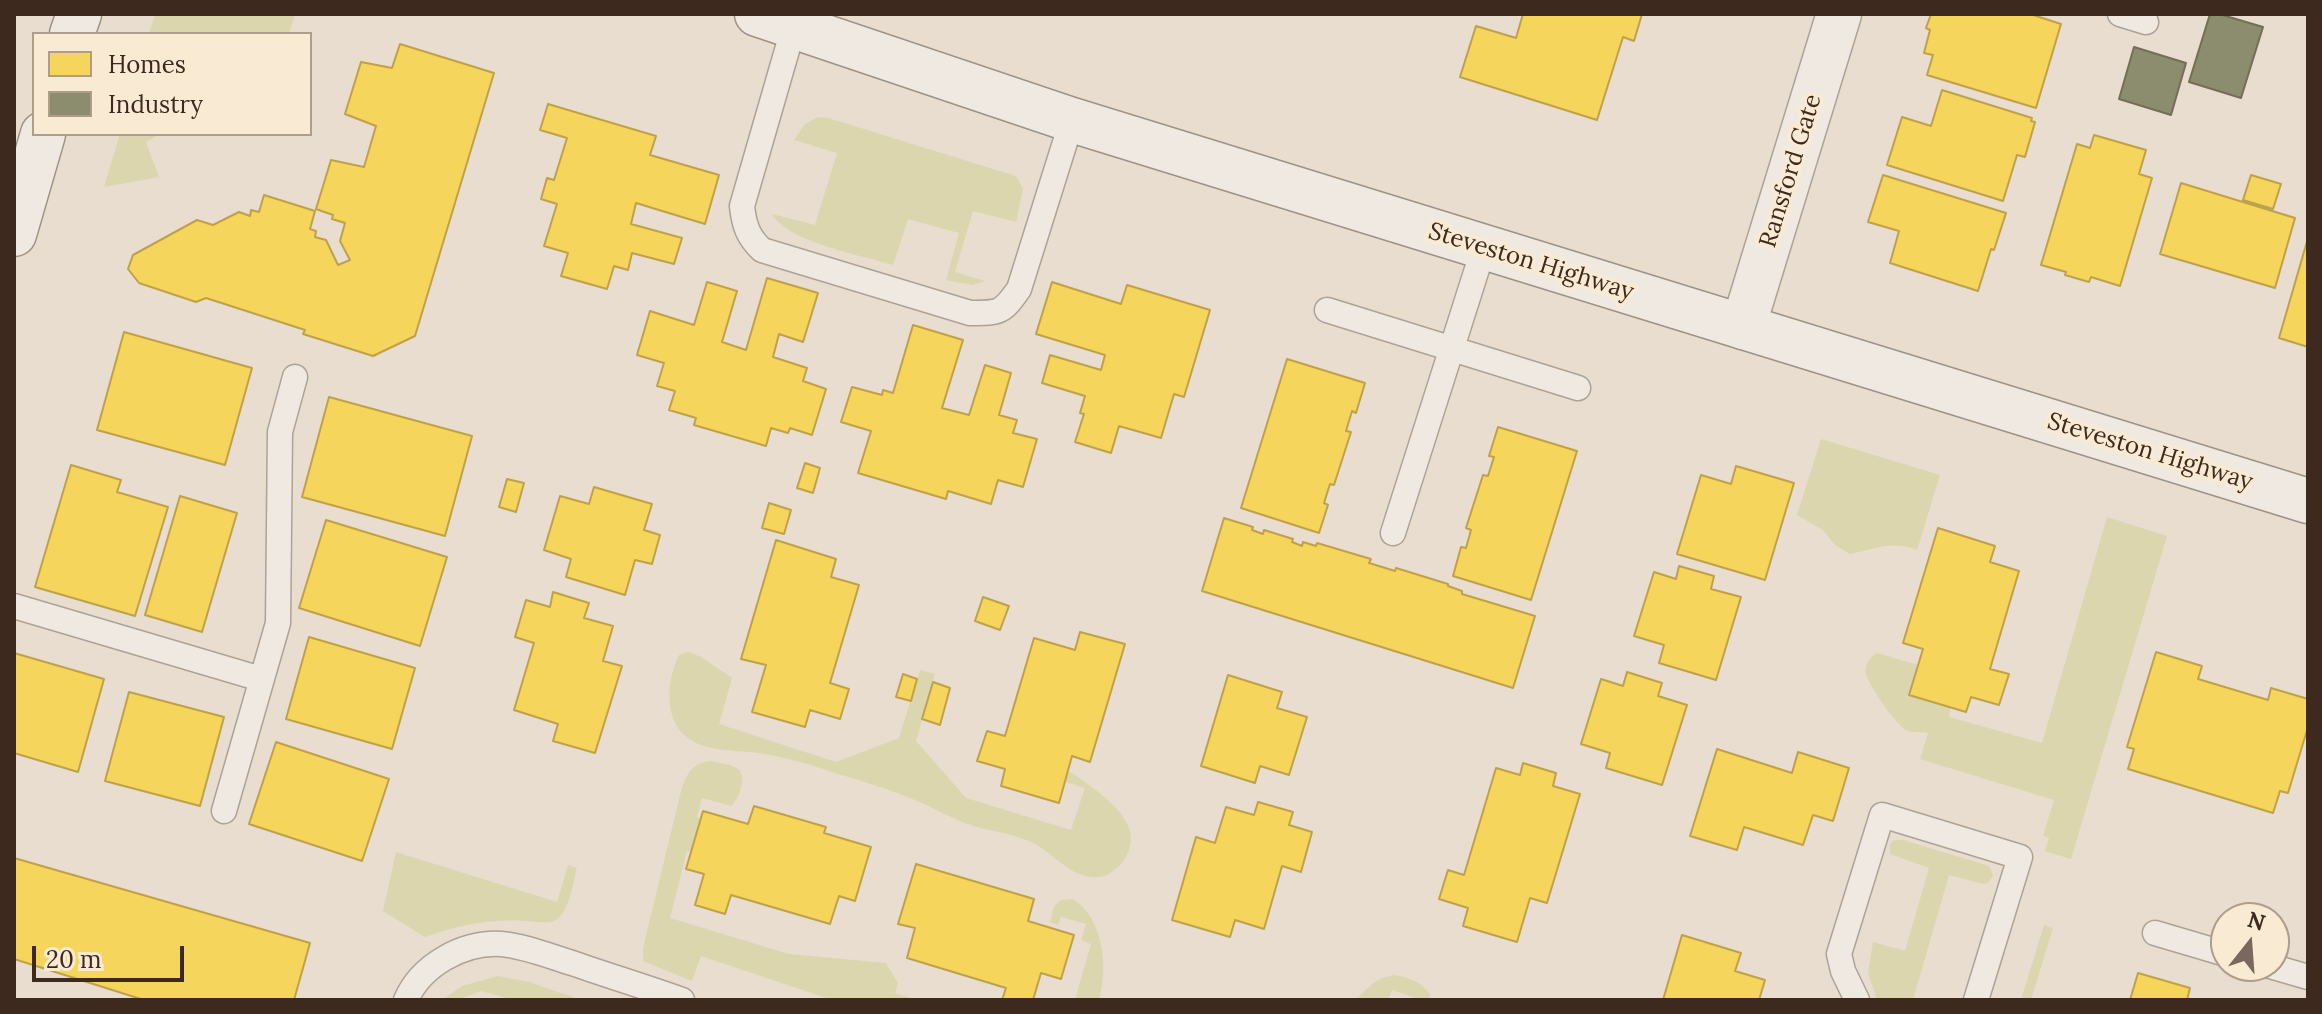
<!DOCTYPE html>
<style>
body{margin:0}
#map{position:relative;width:2322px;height:1014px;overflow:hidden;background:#e8ddce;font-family:Lora,serif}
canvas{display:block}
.frame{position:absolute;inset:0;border:16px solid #3e291e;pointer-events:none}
.legend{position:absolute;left:32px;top:32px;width:280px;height:104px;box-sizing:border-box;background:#f9ead4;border:2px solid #ae9d8b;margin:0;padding:10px 14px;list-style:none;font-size:24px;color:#3e291e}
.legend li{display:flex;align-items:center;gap:16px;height:40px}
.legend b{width:40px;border:2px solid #ae9d8b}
.north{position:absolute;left:2210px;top:902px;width:80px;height:80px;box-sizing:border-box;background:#f9ead4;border:2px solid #ae9d8b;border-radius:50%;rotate:17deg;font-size:22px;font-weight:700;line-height:32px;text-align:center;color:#3e291e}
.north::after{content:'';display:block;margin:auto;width:28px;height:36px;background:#7a685c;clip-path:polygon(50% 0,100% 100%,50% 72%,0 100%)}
.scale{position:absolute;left:32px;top:946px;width:152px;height:36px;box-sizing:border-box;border:4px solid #3e291e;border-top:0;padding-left:10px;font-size:24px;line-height:28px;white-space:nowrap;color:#3e291e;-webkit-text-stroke:6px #f9ead4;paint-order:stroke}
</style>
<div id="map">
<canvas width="2322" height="1014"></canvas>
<div class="frame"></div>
<ul class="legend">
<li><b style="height:22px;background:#f6d55c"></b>Homes</li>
<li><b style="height:22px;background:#8c8c6e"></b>Industry</li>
</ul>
<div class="north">N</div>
<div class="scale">20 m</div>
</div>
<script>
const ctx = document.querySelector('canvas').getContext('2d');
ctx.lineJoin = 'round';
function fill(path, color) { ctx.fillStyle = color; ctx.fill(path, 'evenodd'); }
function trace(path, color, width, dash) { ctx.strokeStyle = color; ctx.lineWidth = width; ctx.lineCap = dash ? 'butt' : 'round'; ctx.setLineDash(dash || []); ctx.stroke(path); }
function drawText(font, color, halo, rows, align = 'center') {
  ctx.font = font + ' Lora,serif'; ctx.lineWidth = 8; ctx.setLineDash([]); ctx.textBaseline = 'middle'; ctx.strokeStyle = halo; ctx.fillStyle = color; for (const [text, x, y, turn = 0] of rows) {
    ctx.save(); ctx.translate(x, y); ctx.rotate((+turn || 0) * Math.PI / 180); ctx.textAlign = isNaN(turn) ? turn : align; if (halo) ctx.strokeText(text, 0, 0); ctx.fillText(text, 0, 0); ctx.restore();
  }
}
const green = new Path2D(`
 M155,14H295L289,34H149Z
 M818,117L828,118L1016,176L1023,189L1016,222L973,211L955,272L985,281L972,285L946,280L959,233L908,219L893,265C861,255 789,243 772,214L815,225L837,153L794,140L804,125Z
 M120,134H160L146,142L159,177L104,187Z
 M1821,439L1940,475L1917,550C1893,540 1874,549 1850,554L1835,545L1823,530L1797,515Z
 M2107,517L2167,536L2071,859L2045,851L2049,838L2043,836L2054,800L1920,759L1928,733C1922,732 1914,733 1908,731C1896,726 1870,687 1866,674C1864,665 1869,657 1877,653L1918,665L1951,707L1949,717L2042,743Z
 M689,652L701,657L732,678L719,724L836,762L899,738L920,670L935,674L916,741L966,798L1071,830L1085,788L1065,782L1068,772L1074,774C1099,793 1152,824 1122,863C1114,872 1103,879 1091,877C1066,874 1051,850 1029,841C1010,833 990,831 970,825C951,818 934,808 915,800C889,789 862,781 835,773C812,765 788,758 765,754C737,749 706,754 684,735C663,716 668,676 679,655Z
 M710,761L730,765L740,770C745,784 740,794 732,806L702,798L697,817L702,818L691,851H687L670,918L789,954L886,963L898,983L895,993L918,1000H833L701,956L692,981L643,961V948L682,787C688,772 693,763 710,761Z
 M1894,840H1903L1986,865L1990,867L1993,876L1988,883L1983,884L1949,875L1913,1000H1877L1868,973L1873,942L1905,951L1929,868L1890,854V844Z
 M396,852L557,902L568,865L577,868C573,882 569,912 556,920C547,925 535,921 525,921C489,919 459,925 425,937L383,911Z
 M1073,899C1104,919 1108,967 1099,1000H1075L1091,944L1081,940L1086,924L1061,917L1058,925L1050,922L1054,906L1061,900Z
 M2044,925L2053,928L2031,1000H2021Z
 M1394,975C1409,977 1421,982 1430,994L1429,1000H1421L1392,990L1388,1000H1356C1368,987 1376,978 1394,975Z
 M498,976L529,982L581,1000H513L481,991L457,1000H442L462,986Z`);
const homes = new Path2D(`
 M1523,14H1642L1634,41L1623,37L1597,120L1460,77L1476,26L1516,38Z
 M1931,14H2030L2061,24L2036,108L1927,75L1933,55L1924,53L1930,30L1926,28Z
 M400,44L494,73L415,336L373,356L303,334L305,330L206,298L196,302L139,283L128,269L133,255L197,220L213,225L239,212L250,216L251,210L259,212L264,195L315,211L310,229L316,231L315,237L326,240L338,265L350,260L340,241L345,223L332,219L333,215L316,209L331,160L364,167L376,126L345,114L361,62L392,68Z
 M1942,90L2032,118L2031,121L2035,122L2025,157L2017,155L2003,201L1887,165L1902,117L1931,126Z
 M548,104L656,136L650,155L719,175L705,224L636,203L631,224L682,238L674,264L632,253L628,270L614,266L607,289L561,276L568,253L544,246L557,204L541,199L547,178L554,180L567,138L540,130Z
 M2094,135L2146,150L2139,174L2152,178L2120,286L2091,277L2089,282L2065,275L2066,272L2041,265L2077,144L2090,148Z
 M1883,175L2006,213L1994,250L1991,249L1978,291L1890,263L1899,231L1868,222Z
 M2251,175L2281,184L2273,209L2243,200Z
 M2181,183L2295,218L2275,288L2160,254Z
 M2308,238V347L2279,338Z
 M767,278L818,293L803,342L779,334L773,357L807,368L803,381L826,389L812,435L790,428L788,433L771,428L766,446L694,425L696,418L669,410L675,391L657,386L664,363L637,355L650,311L694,325L707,282L737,291L722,342L746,350Z
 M1052,282L1121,304L1127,285L1210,310L1184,397L1174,394L1161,438L1119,426L1111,453L1075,442L1084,414L1080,413L1085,396L1042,383L1050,355L1101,370L1105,355L1036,334Z
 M913,325L963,340L942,408L969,415L985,365L1011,373L999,415L1017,420L1013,433L1037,439L1023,487L998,480L991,504L948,491L946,499L858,473L871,431L841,422L852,387L882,395L883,390L893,393Z
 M124,332L252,368L225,465L97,430Z
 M1287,359L1365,383L1356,413L1352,411L1346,431L1351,432L1334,485L1330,484L1324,503L1328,505L1319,533L1241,508Z
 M329,397L472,436L445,536L302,497Z
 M1498,427L1577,451L1531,600L1453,576L1461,547L1466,548L1471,530L1466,528L1483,475L1488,476L1494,457L1489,456Z
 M805,463L820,468L813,493L797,488Z
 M71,465L121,480L117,492L168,507L135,616L35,587Z
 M1736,466L1794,483L1765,580L1677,554L1701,475L1731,484Z
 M507,479L524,483L516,512L499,507Z
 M594,487L652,504L644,530L660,535L652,564L635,560L625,595L566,577L571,559L544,550L560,496L589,504Z
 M180,496L237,513L202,632L145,615Z
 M769,503L791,510L784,534L762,528Z
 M1224,518L1253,527L1252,530L1263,534L1264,530L1293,539L1292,542L1302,546L1303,542L1316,546L1317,543L1371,559L1369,563L1395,571L1396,568L1448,584V586L1462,591V594L1535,616L1513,688L1202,591Z
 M326,520L447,557L420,646L299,608Z
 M1938,528L1995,546L1990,562L2019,571L1990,669L2009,674L1999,705L1971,697L1966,712L1909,695L1923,649L1903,643Z
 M776,540L836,559L831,577L859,585L830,683L849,689L840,719L810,710L805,727L752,712L766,665L741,659Z
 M1679,566L1714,576L1711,589L1741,597L1716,680L1659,663L1664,645L1634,636L1654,572L1676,579Z
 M553,592L589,603L584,618L613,626L603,661L622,666L595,753L553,741L558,724L514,710L534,643L515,637L526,600L550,607Z
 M983,597L1009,606L1000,630L975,621Z
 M1080,632L1125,644L1090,762L1072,756L1059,803L1001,786L1005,769L977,761L987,731L1005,736L1034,638L1075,650Z
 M309,637L415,668L392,749L286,719Z
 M2156,652L2202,666L2198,679L2268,700L2271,688L2308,699V727L2288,793L2280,791L2273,813L2128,769L2134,749L2127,747Z
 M14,653L104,679L78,772L14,753Z
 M1627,672L1662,683L1658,696L1687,705L1662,785L1606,768L1610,753L1581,744L1601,679L1623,686Z
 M903,674L917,679L911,701L896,697Z
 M1228,675L1282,692L1277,708L1307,717L1289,775L1260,766L1255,783L1201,766Z
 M933,682L950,688L940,725L922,719Z
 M129,692L224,717L200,806L105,781Z
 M276,742L389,779L362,861L249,824Z
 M1717,749L1792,773L1798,752L1849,768L1833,821L1813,815L1803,845L1744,827L1737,850L1690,836Z
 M1523,763L1556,773L1553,786L1580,794L1547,903L1530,898L1517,942L1463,926L1468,908L1439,899L1448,870L1464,875L1496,768L1520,775Z
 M1258,802L1293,812L1289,825L1312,832L1301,872L1282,866L1264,929L1235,920L1230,937L1172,920L1196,837L1215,843L1226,807L1254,815Z
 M754,806L826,827L824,833L871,847L855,901L839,896L830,924L731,895L725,914L695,905L704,874L686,869L703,811L748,824Z
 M14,858L310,943L294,1000H144L14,959Z
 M916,864L1034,899L1028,921L1074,935L1061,979L1041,973L1033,1000H1002L1006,988L907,958L915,928L898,924Z
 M1682,935L1741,953L1735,971L1765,980L1759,1000H1663Z
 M2138,973L2190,988L2187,1000H2130Z`);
const industry = new Path2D(`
 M2210,14H2219L2263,27L2241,98L2189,82Z
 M2134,47L2186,63L2171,115L2119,99Z`);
const lane = new Path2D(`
 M2120,14L2146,22
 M794,26L742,206C744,225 748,237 762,250L970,313C1000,313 1002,313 1019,289L1072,120
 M1327,310L1578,388
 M1393,533L1484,247
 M14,606L261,679
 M224,811L278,623L280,432L295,377
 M2155,933L2226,954
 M2270,966L2308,977
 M406,1000C421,965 463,942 501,944C525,946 549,956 572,963C609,976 646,987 682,1000
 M1857,1000L1843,971L1839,954L1882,815L2020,857L1976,1000`);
const street = new Path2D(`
 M1743,327L1839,14`);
const secondary = new Path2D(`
 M757,14L1072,120L2308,501
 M72,34L79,14
 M14,234L43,134`);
const streetNames = [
 ["Ransford Gate",1791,171,-73],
 ["Steveston Highway",1531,262,17],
 ["Steveston Highway",2150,452,17]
];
fill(green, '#dcd6af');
fill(homes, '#f6d55c');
trace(homes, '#bfa149', 2);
fill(industry, '#8c8c6e');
trace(industry, '#756e56', 2);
trace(lane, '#ada297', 27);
trace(street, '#ada297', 47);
trace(secondary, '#9d9287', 47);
trace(lane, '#efe9e1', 24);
trace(street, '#efe9e1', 44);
trace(secondary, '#efe9e1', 44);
drawText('24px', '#3e291e', '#f9ead4', streetNames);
</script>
